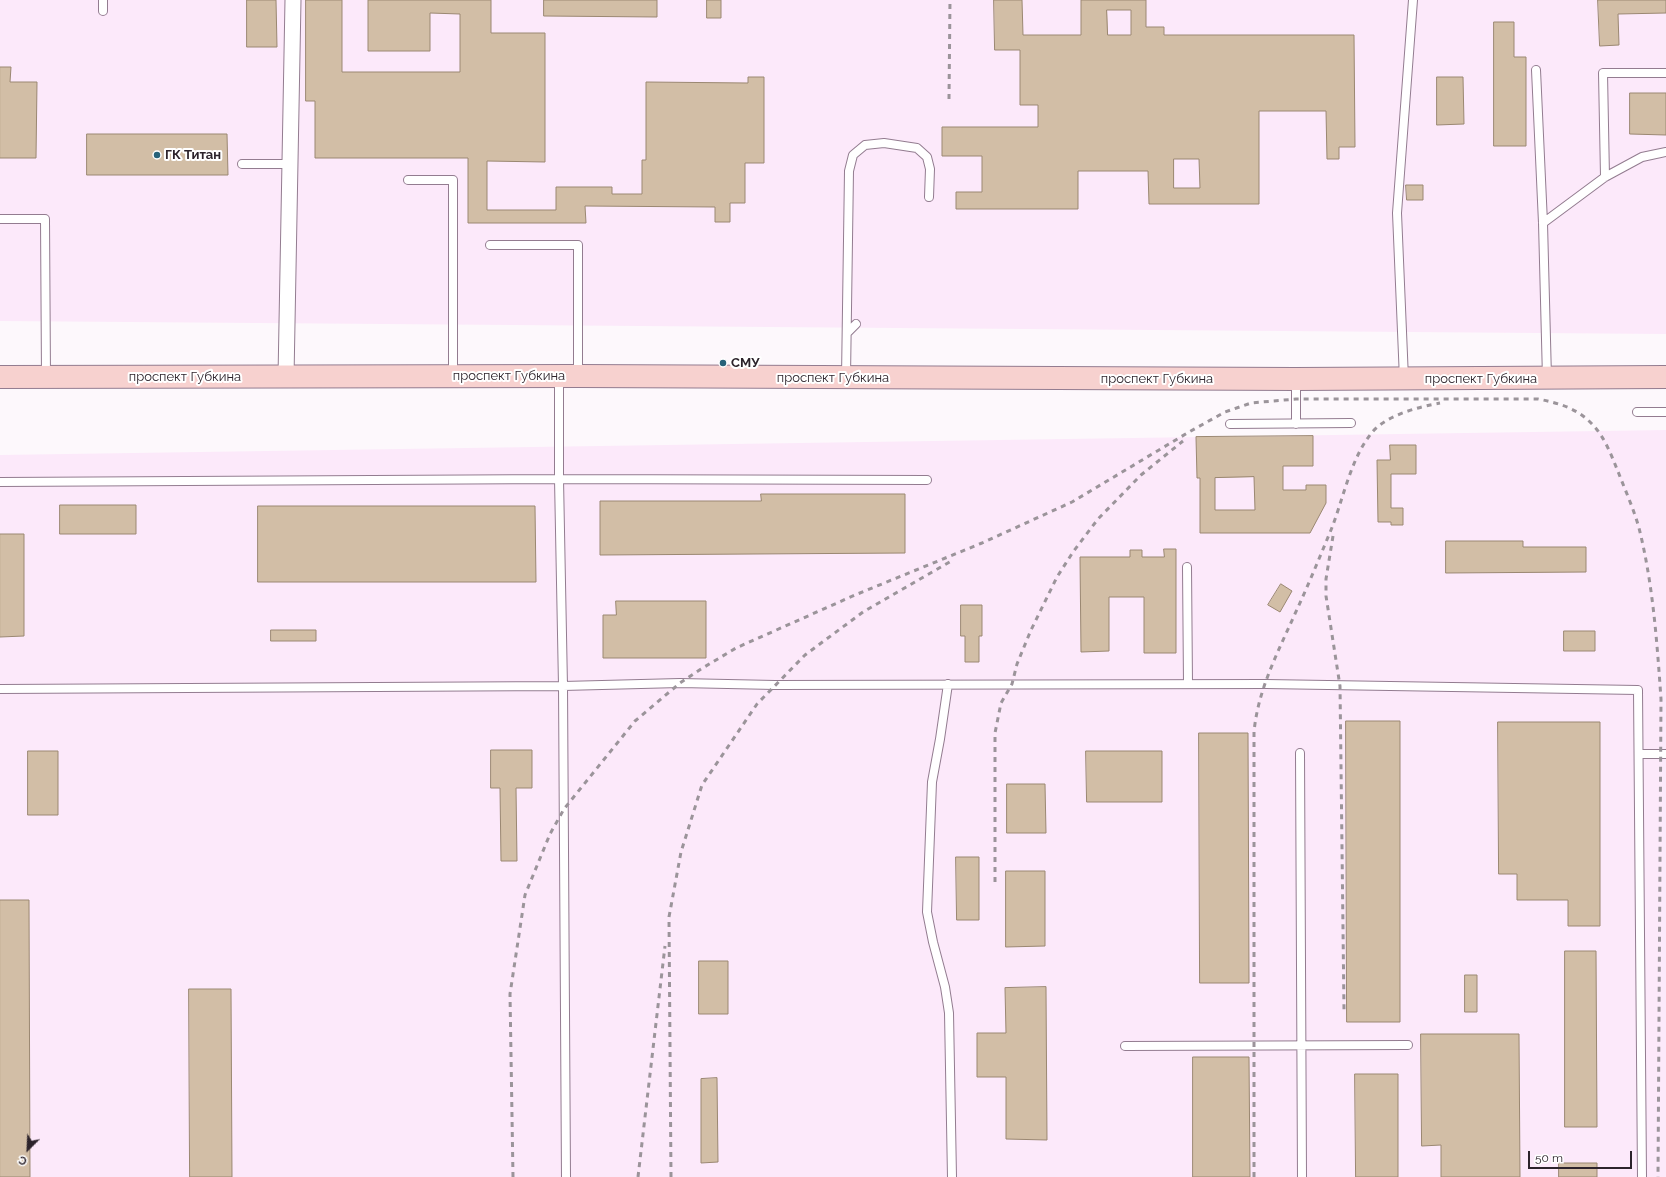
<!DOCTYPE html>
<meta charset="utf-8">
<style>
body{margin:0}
#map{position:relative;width:1666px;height:1177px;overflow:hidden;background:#fdf8fc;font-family:Raleway,sans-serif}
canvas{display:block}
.north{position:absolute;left:8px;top:1129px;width:40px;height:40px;-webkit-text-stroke:3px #fff;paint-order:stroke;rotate:204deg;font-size:11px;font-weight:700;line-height:16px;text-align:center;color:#2c232b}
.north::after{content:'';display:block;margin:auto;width:14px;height:18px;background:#2c232b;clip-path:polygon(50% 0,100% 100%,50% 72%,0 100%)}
.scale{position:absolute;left:1528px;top:1151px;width:104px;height:18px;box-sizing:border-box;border:2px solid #2c232b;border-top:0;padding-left:5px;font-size:12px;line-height:14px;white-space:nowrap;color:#2c232b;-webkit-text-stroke:3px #fff;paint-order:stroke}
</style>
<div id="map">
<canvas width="1666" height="1177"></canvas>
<div class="north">С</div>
<div class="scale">50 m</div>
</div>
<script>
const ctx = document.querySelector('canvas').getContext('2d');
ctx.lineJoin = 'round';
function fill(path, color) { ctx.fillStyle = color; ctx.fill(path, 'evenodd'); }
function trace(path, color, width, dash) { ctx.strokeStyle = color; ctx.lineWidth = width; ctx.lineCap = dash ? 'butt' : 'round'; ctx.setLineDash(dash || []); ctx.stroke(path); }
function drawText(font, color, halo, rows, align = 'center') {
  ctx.font = font + ' Raleway,sans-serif'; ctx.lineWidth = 4; ctx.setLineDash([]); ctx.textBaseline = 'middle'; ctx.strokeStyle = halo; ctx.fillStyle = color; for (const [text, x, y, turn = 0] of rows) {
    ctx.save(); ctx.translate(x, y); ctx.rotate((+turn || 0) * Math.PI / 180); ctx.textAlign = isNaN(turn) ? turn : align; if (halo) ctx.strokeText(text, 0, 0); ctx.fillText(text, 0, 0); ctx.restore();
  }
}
const built = new Path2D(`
 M0,0H1666V334L0,321Z
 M1666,430V1177H0V455Z`);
const building = new Path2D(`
 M247,0H276L277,47H247Z
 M306,0H342V72H460V14L430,13V51H368V0H491V33H545V162L487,161V210H556V187H612V194H642V160H646V82L748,83V77H764V163H745V203H730V222H715V207L585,206L586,223H468V158H315V101H306Z
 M544,0H657V17L544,16Z
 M707,0H721V18H707Z
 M994,0H1022L1023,35H1081V0H1146V27H1164V35H1354L1355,147H1339V159H1327L1326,111H1259V204H1149L1148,171H1078V209H956V192H982V156H942V127H1038V105H1020V50H995ZM1107,10H1131V35H1108ZM1174,159H1199L1200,188H1174Z
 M1598,0H1666V13L1618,14L1619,45L1600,46Z
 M1494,22H1514V57H1526V146H1494Z
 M0,67H11L10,82H37L36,158H0Z
 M1437,77H1463L1464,124L1437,125Z
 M1630,93H1666V135L1630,134Z
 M87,134H227L228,175H87Z
 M1406,185H1423V200H1407Z
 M1313,436V466H1283V490H1306V485H1326V503L1310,533H1200V478H1197L1196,437ZM1254,477L1255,510H1215V478Z
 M1390,445H1416V474H1391V508H1403V525H1391V522H1378L1377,460H1390Z
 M761,494H905V553L600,555V501H761Z
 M60,505H136V534H60Z
 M258,506H535L536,582H258Z
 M0,534H24V636L0,637Z
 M1446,541H1523V547H1586V572L1446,573Z
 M1164,549H1176V653H1144V597H1109V651L1081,652L1080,557H1130V550H1142V557H1164Z
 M1281,584L1292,591L1280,612L1268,605Z
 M616,601H706V658H603V615H616Z
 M961,605H982V636H979V662H965V636H961Z
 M271,630H316V641H271Z
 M1564,631H1595V651H1564Z
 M1346,721H1400V1022H1347Z
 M1498,722H1600V926H1568V900H1517V874H1499Z
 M1199,733H1248L1249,983H1200Z
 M491,750H532V788H516L517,861H501L500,788H491Z
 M28,751H58V815H28Z
 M1086,751H1162V802H1087Z
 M1007,784H1045L1046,833H1007Z
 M956,857H979V920H957Z
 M1006,871H1045V946L1006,947Z
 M0,900H29L30,1177H0Z
 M1565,951H1596L1597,1127H1565Z
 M699,961H728V1014H699Z
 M1465,975H1477V1012H1465Z
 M1046,987L1047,1140L1006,1139V1077H977V1033H1006L1005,988Z
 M189,989H231L232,1177H190Z
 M1421,1034H1519L1520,1177H1441V1145L1422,1146Z
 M1193,1057H1249L1250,1177H1193Z
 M1355,1074H1398V1177H1356Z
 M717,1078L718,1162L701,1163V1079Z
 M1559,1163H1597V1177H1559Z`);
const service = new Path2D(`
 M103,0V11
 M1536,70L1543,223L1547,378
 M242,164H290
 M1605,177L1603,73H1666
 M408,180H453V376
 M0,219H45L46,377
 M1543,223L1605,177L1642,157L1666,152
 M490,245H578V375
 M847,333L856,324
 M559,377V479L563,686L566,1177
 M846,377L849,171L853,155L865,145L884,143L917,148L927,157L930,169L929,197
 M1404,379L1397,213L1413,0
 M1296,380V424
 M1637,412H1666
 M1230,424L1351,423
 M0,482L559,479L927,480
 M1187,567L1188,684
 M948,684L940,739L932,782L927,912L933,942L945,987L949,1013L952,1177
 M0,689L563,686L680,683L775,685L1266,684L1638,690L1642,1177
 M1300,753L1302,1177
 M1639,754H1666
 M1125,1046L1408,1045`);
const minor = new Path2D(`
 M286,377L293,0`);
const secondary = new Path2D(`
 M0,377L578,376L1296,379L1666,377`);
const rail = new Path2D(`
 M949,99L950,0
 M1333,536L1326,579V596L1340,686L1344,1010
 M995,882V733L1001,703L1012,684L1017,664L1031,630L1057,577L1073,552L1098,519L1141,475L1183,441
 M513,1177L510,994L525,895L550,834L564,809L635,721L680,683L701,669L736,648L855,595L982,543L1072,502L1189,432L1225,412L1251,403L1296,399H1538C1558,403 1577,408 1592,424C1605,437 1612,457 1619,474C1626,492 1634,510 1639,528C1653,584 1657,642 1661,699L1658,1177
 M638,1177L665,946
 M671,1177L669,917L681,852L702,785L757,704L805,655L863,612L953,560
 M1254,1177V732C1258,690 1277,654 1294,616C1307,588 1319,559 1331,530C1343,500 1350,461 1370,435C1383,416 1418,407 1440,403`);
const markers = [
 [157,155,4,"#27627a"],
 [723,363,4,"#27627a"]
];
const poiNames = [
 ["ГК Титан",165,155],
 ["СМУ",731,363]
];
const streetNames = [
 ["проспект Губкина",509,376],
 ["проспект Губкина",185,377],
 ["проспект Губкина",833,378],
 ["проспект Губкина",1157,379],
 ["проспект Губкина",1481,379]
];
fill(built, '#fce9fa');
fill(building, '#d2bea6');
trace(building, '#9b8872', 1);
trace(service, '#937c90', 10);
trace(minor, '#937c90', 17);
trace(secondary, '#937c90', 24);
trace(service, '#fff', 8);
trace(minor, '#fff', 15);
trace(secondary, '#f7d1cf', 22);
trace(rail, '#9b949a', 3, [5, 5]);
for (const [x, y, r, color] of markers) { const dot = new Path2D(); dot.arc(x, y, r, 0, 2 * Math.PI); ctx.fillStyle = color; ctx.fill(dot); trace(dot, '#fff', 1.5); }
drawText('bold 13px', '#2c232b', '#fff', poiNames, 'left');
drawText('13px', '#2c232b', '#fff', streetNames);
</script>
